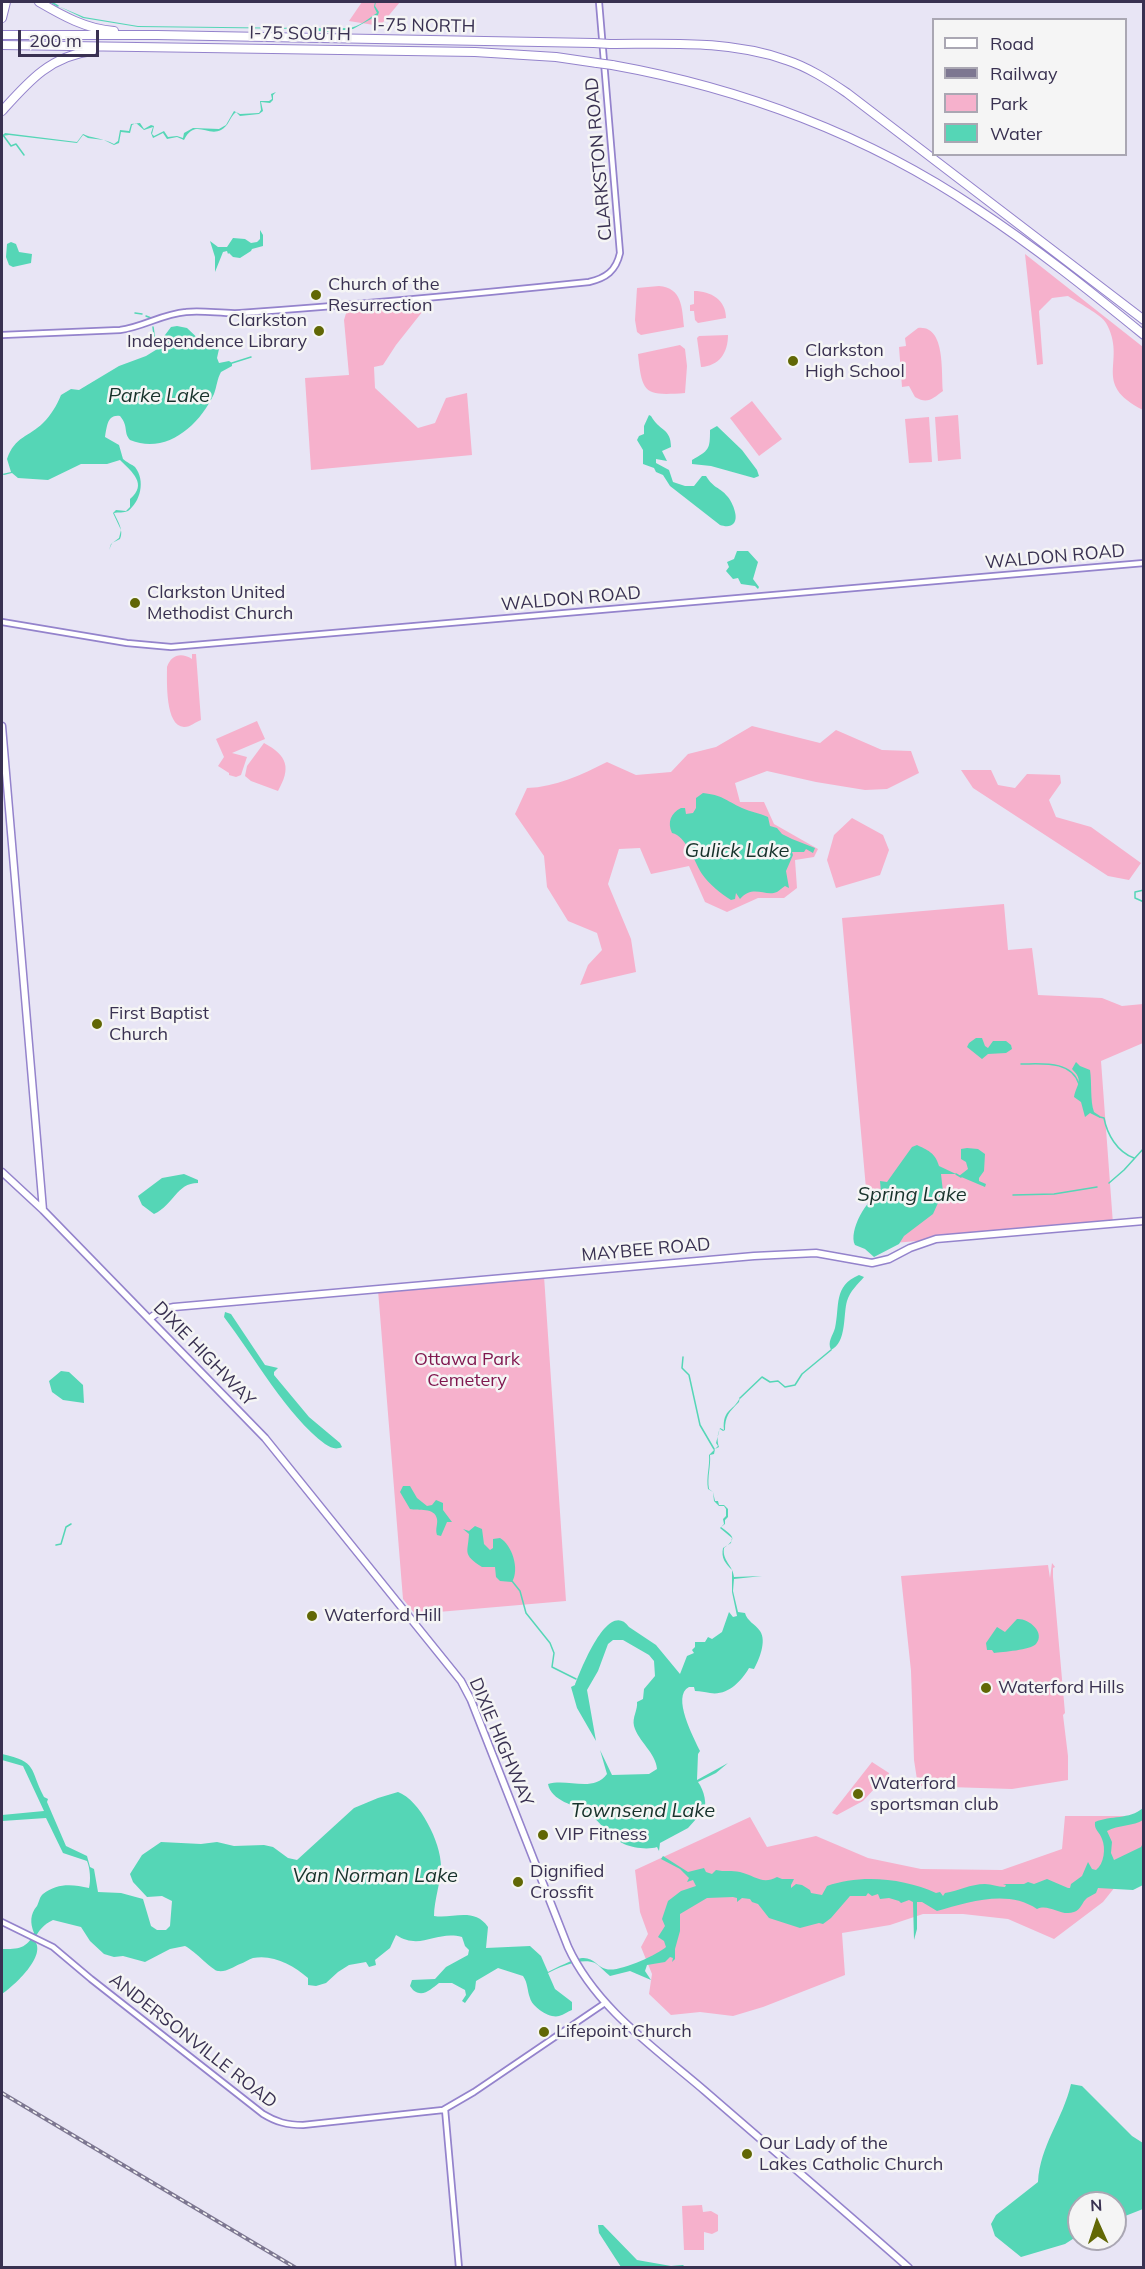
<!DOCTYPE html>
<style>
body{margin:0}
#map{position:relative;width:1145px;height:2269px;overflow:hidden;background:#e8e5f5;font-family:Mulish,sans-serif}
canvas{display:block}
.frame{position:absolute;inset:0;border:3px solid #393151;pointer-events:none}
.legend{position:absolute;left:932px;top:18px;width:195px;height:138px;box-sizing:border-box;background:#f5f5f5;border:2px solid #aaa7b3;margin:0;padding:8px 10px;list-style:none;font-size:18px;color:#393151}
.legend li{display:flex;align-items:center;gap:12px;height:30px}
.legend b{width:30px;border:2px solid #aaa7b3}
.north{position:absolute;left:1067px;top:2191px;width:60px;height:60px;box-sizing:border-box;background:#f5f5f5;border:2px solid #aaa7b3;border-radius:50%;rotate:357deg;font-size:16px;font-weight:700;line-height:24px;text-align:center;color:#393151}
.north::after{content:'';display:block;margin:auto;width:21px;height:27px;background:#616705;clip-path:polygon(50% 0,100% 100%,50% 72%,0 100%)}
.scale{position:absolute;left:18px;top:30px;width:81px;height:27px;box-sizing:border-box;border:3px solid #393151;border-top:0;padding-left:8px;font-size:18px;line-height:21px;white-space:nowrap;color:#393151;-webkit-text-stroke:4px #f5f5f5;paint-order:stroke}
</style>
<div id="map">
<canvas width="1145" height="2269"></canvas>
<div class="frame"></div>
<ul class="legend">
<li><b style="height:8px;background:#fff"></b>Road</li>
<li><b style="height:8px;background:#7d7791"></b>Railway</li>
<li><b style="height:16px;background:#f6b1cc"></b>Park</li>
<li><b style="height:16px;background:#55d6b6"></b>Water</li>
</ul>
<div class="north">N</div>
<div class="scale">200 m</div>
</div>
<script>
const ctx = document.querySelector('canvas').getContext('2d');
ctx.lineJoin = 'round';
function fill(path, color) { ctx.fillStyle = color; ctx.fill(path, 'evenodd'); }
function trace(path, color, width, dash) { ctx.strokeStyle = color; ctx.lineWidth = width; ctx.lineCap = dash ? 'butt' : 'round'; ctx.setLineDash(dash || []); ctx.stroke(path); }
function drawText(font, color, halo, rows, align = 'center') {
  ctx.font = font + ' Mulish,sans-serif'; ctx.lineWidth = 5; ctx.setLineDash([]); ctx.textBaseline = 'middle'; ctx.strokeStyle = halo; ctx.fillStyle = color; for (const [text, x, y, turn = 0] of rows) {
    ctx.save(); ctx.translate(x, y); ctx.rotate((+turn || 0) * Math.PI / 180); ctx.textAlign = isNaN(turn) ? turn : align; if (halo) ctx.strokeText(text, 0, 0); ctx.fillText(text, 0, 0); ctx.restore();
  }
}
const green = new Path2D(`
 M362,2H400L380,26L349,21Z
 M1025,254L1143,347V410C1090,383 1128,362 1106,323C1102,315 1077,302 1068,296L1052,298L1039,311L1043,364L1037,365Z
 M659,286C682,288 682,307 684,327L641,335L637,332L635,320L637,288Z
 M694,291C711,291 726,300 726,318L698,323L695,320L694,311H690V305L694,304Z
 M430,302L396,345L383,365L374,367L375,388L418,428L435,423L446,398L467,393L472,455L311,470L305,378L349,375L344,320L347,310Z
 M918,328C946,325 941,372 943,391C933,398 928,405 915,397L909,386L902,387L899,347L906,346L905,338Z
 M728,335C728,353 719,366 701,367L697,338L699,336Z
 M680,345L685,349L687,366L685,393C645,396 642,394 638,354Z
 M752,401L782,439L759,456L730,418Z
 M958,415L961,459L938,461L935,417Z
 M929,417L932,462L909,463L905,419Z
 M192,654H196L201,720C195,722 191,727 184,727C165,726 167,682 167,667C171,655 181,652 192,659Z
 M257,721L265,739L232,753L247,757L241,775L236,777L229,775V773L218,766L224,757L216,739Z
 M752,726L820,743L836,730L882,750L911,751L919,773L887,789L865,790L816,782L767,771L735,783L740,802H764L774,824L818,849L814,857L795,860L797,888L784,898H758L727,912L705,902L689,866L651,874L640,848L619,849L608,884L631,939L636,972L580,985L588,965L602,950L597,933L568,921L547,887L544,856L515,814L527,788C556,787 581,775 607,762L636,775L671,772L688,754L716,747Z
 M264,743C288,756 291,768 278,791L251,781L245,776L247,766Z
 M961,770H991L998,785L1015,788L1027,774L1060,775L1061,783L1049,800L1056,817L1091,827L1141,863L1129,880L1108,876L973,788Z
 M852,818L883,835L889,850L880,875L836,888L827,860L834,835Z
 M1004,904L1008,950L1032,948L1038,995L1102,998L1122,1006L1143,1004V1043L1101,1061L1113,1224L871,1245L842,918Z
 M544,1276L566,1601L415,1614L403,1599L378,1290Z
 M1052,1563L1055,1567L1053,1568V1577L1065,1713L1063,1715L1068,1756V1780L1012,1789L918,1786L914,1760L911,1671L901,1576L1048,1565L1050,1578Z
 M872,1762L889,1773L887,1783L875,1788L863,1801L837,1815L832,1813Z
 M1065,1816H1141L1143,1818V1852L1103,1902L1054,1939L1008,1919L963,1914H923L890,1925L842,1933L845,1975L763,2007L733,2016L700,2012L671,2015L649,1994L652,1974L641,1947L648,1934L640,1912L635,1870L750,1817L767,1847L816,1836L868,1858L921,1869L1002,1870L1062,1849Z
 M702,2205L703,2212L711,2211L718,2215V2231L712,2234L704,2232V2250H684L682,2206Z`);
const water = new Path2D(`
 M375,2H376L375,6L379,12L378,15L353,29L327,32L305,29L138,27L83,18L58,6L84,17L138,26L305,28C320,28 333,29 348,28C358,28 369,18 377,13L374,7Z
 M276,92L273,95V100L270,103L261,102L263,111L259,114L240,116L236,112C229,118 229,126 221,130C207,137 195,118 184,140L177,137L167,139L163,133L153,138L151,133L153,127L144,130L136,123L132,125L130,133L121,132L119,143L114,145L104,140L88,138L83,135L77,143L9,135L2,136L5,133L77,142L83,134C90,138 103,138 114,144L118,141L120,130L129,131L131,124L140,123L144,129L151,125L154,126L152,134L154,136L164,131L168,137L177,136L183,138L184,133L193,128L219,129L226,125L234,111L240,114L259,113L261,110L260,101H269L272,99L271,94Z
 M260,230L263,235V246L252,249L251,251L240,258L233,257L229,253L228,254L227,251L223,252L215,272V257L210,241L218,247H227L233,238L245,239L251,243L257,242L260,239Z
 M11,242L16,244L19,252L32,254L31,263L13,267L9,265L6,257L7,244Z
 M177,326L187,328L208,348L219,349L217,358L219,363L229,361L232,363V366L221,372C217,379 217,386 214,394C199,426 166,455 130,440C123,432 129,427 120,416C107,414 107,427 105,437L119,445L123,459C126,462 133,465 135,467C146,481 140,502 128,511C124,513 118,512 114,513C118,522 124,530 120,539L112,543L109,550L111,544L119,538L121,530L113,513L116,510L126,511L130,507V499C148,484 132,472 120,460L107,464H81L48,480L18,478L12,473L4,475L2,474L11,472L7,459C15,436 29,437 43,423C51,415 57,405 61,395L71,389L79,390L119,366L146,356L159,348L162,339L171,327Z
 M649,415L651,416C659,431 671,428 671,447L662,451L667,461L656,459V463L669,470L673,482L685,486H694L702,476H706C714,489 720,487 727,496C732,501 739,517 734,523C730,528 724,526 720,525L670,486L663,475L656,472L654,468L643,464V450L637,440L639,436L644,434V426Z
 M717,426L742,450L757,470L759,476L754,478L711,466L692,464V460C709,450 710,450 710,430Z
 M737,551H748L758,562L753,579L759,587L758,589L755,586L741,584L738,578L733,579L726,571L729,567L727,562L734,559Z
 M703,793C722,795 725,800 742,808C750,812 760,813 768,817L770,826L777,828L782,834L792,839L815,848L813,853L806,849L804,852H792L793,855L786,871L789,888L785,886C782,888 780,890 777,892C765,897 753,884 740,899L736,893L735,899L731,900C721,894 709,884 702,874C694,861 686,836 672,833C667,822 671,813 681,808H685L686,814L693,813L696,808V798Z
 M976,1038H982L985,1046L988,1048L993,1041H1006L1011,1045L1012,1049L1006,1053L988,1054L982,1059L967,1047L969,1043Z
 M1076,1062L1080,1066L1090,1070C1092,1083 1090,1101 1094,1112L1100,1116V1118L1090,1113L1085,1117L1081,1102L1074,1097C1077,1083 1084,1081 1072,1069Z
 M917,1145C927,1150 935,1152 939,1166L956,1174H941L943,1192L933,1214L904,1236L899,1244L874,1257L865,1249L855,1245C848,1231 867,1198 881,1192L880,1181L887,1182L912,1147Z
 M967,1148L978,1149L985,1154L984,1171L979,1178V1181L986,1184L985,1187L959,1176L968,1169L966,1162L961,1159V1149Z
 M184,1174L198,1180V1183C176,1183 174,1205 154,1214L142,1205L138,1196L162,1178Z
 M859,1275L864,1277C858,1284 850,1291 847,1301C843,1315 847,1342 831,1350C827,1341 833,1336 835,1328C840,1306 833,1286 859,1275Z
 M225,1312L231,1314L265,1365L278,1368L274,1372V1375L309,1417L340,1443L342,1447C336,1450 331,1448 325,1444C288,1417 253,1355 224,1317Z
 M61,1371L69,1372L83,1385L84,1403L63,1400L52,1392L49,1381Z
 M740,1397L739,1402C729,1412 725,1416 725,1430L723,1431L720,1429C717,1434 717,1442 719,1447L715,1449L714,1454L710,1455C711,1466 707,1477 709,1489L713,1492L715,1501H718L719,1505H724L728,1509V1517L725,1520V1524L721,1527C734,1537 737,1538 724,1548C722,1561 733,1565 734,1577L762,1576L734,1579L733,1591L738,1612L745,1613C747,1621 755,1624 760,1631C767,1641 759,1660 754,1669L749,1668C741,1682 727,1696 710,1693C704,1692 701,1691 695,1691L694,1687H689C671,1696 694,1738 700,1751L698,1754L697,1780L728,1763L716,1773L698,1782C704,1790 708,1805 703,1815L697,1818L688,1828L660,1843L659,1851L657,1847C648,1850 633,1848 624,1844C610,1838 601,1822 588,1813C575,1805 551,1801 548,1784C568,1778 593,1793 607,1774L600,1750L612,1775L649,1774L657,1769C656,1753 638,1741 634,1726C632,1717 638,1710 637,1702L643,1699L644,1689L655,1676L654,1661L649,1655L623,1640H613L608,1644L598,1671L587,1690L596,1741L577,1708L571,1687L575,1685C580,1672 608,1598 629,1627L656,1645L680,1674L687,1656L694,1653L692,1650L695,1647V1642H705L708,1637L712,1639L722,1632L729,1612L733,1617L737,1616L732,1592V1570C725,1563 721,1558 723,1548L731,1543L732,1538L720,1528L724,1524L723,1519L726,1516V1509L724,1506H719L714,1501L713,1492L708,1489C706,1477 710,1466 709,1455L718,1446L716,1443L720,1428L724,1430C722,1408 735,1411 740,1397Z
 M403,1486H410L417,1498L427,1506L432,1505L436,1500L443,1503V1510L452,1522H447L441,1536L437,1535C435,1529 438,1524 437,1519C435,1507 418,1511 410,1509L400,1492Z
 M475,1526L482,1529L484,1544L490,1550L493,1548V1539L500,1538C512,1545 520,1569 512,1582L500,1581L496,1577L495,1567H482C462,1554 468,1553 469,1534L463,1529L469,1531Z
 M1017,1619C1028,1618 1046,1632 1036,1644C1031,1650 1002,1652 994,1653L992,1650H987L986,1643L997,1627L1005,1632Z
 M2,1754C38,1762 29,1768 44,1797L48,1799L47,1802L66,1846L87,1856L90,1867L94,1869L98,1892L121,1893L143,1899L151,1926L157,1930H166L170,1926L172,1901L162,1896L147,1897L133,1882L130,1874L142,1855L161,1842L201,1844L217,1842L234,1846L264,1845L273,1847L288,1858L297,1860L354,1808L378,1798L398,1792C420,1800 441,1843 441,1866C441,1881 434,1901 434,1916C453,1919 474,1907 488,1927L486,1948L530,1946L541,1956L548,1972C556,1968 573,1959 582,1958C594,1957 597,1967 606,1969C618,1973 657,1955 666,1947L664,1941L658,1937L665,1926L662,1919L668,1901L681,1891L696,1886L693,1880L687,1882L689,1878L680,1869L661,1859L663,1856L688,1872L704,1868L706,1872L712,1874L716,1870C724,1872 732,1870 740,1872C756,1876 762,1885 777,1877L782,1879H794L791,1885V1888L796,1884L802,1885L810,1890L811,1893L822,1895L827,1886C860,1874 904,1878 936,1893L940,1892L943,1896L945,1893C959,1891 970,1884 985,1884C992,1884 997,1887 1005,1887L1006,1885L1003,1884H1024L1028,1882L1034,1884L1047,1879L1068,1888H1070L1071,1884L1082,1876L1088,1862L1092,1869L1096,1870C1104,1864 1106,1848 1102,1839C1099,1831 1094,1830 1095,1822C1111,1815 1129,1820 1143,1808V1820C1134,1826 1118,1825 1107,1831L1112,1842L1111,1853L1114,1860L1141,1847L1143,1843V1885L1133,1890L1098,1888L1096,1893C1093,1895 1090,1896 1087,1898C1082,1902 1081,1910 1074,1912C1061,1917 1049,1903 1037,1909C1008,1889 968,1902 937,1911L922,1902H917V1929L914,1940L913,1902L909,1900L901,1903L899,1901L889,1898L880,1899L878,1894L872,1896L868,1893L866,1896H850L831,1918L823,1924L819,1923L800,1928L769,1918L758,1904L752,1902L750,1899L742,1898L737,1902V1898L733,1897L707,1898L680,1914V1931L675,1949V1959L672,1962L673,1958L670,1957L665,1962L647,1965L645,1971L651,1980L630,1971L610,1976C605,1972 600,1966 595,1963C582,1957 559,1967 548,1973L555,1989L572,2002V2010C568,2011 564,2015 559,2016C550,2019 532,2007 530,1998C527,1990 528,1983 523,1976L498,1968L476,1981L475,1989L465,2003L462,2001L466,1995L465,1990L452,1983H439C431,1989 423,1998 413,1990L410,1986L412,1980L435,1979L446,1967L468,1955L469,1950L465,1946L462,1937C436,1930 421,1951 396,1935L390,1948L375,1960L376,1965L369,1967L366,1962L349,1965L338,1972L326,1983L316,1986L308,1985V1978C293,1965 273,1954 253,1958C249,1959 244,1963 240,1964C233,1967 227,1972 218,1971C213,1971 195,1951 185,1946L170,1949L145,1962L123,1956L114,1957L104,1954L90,1941L81,1927L53,1920C44,1924 38,1931 34,1940C48,1955 14,1986 2,1994V1949C18,1949 27,1949 34,1933C30,1923 30,1914 37,1906C39,1902 40,1896 43,1894C57,1883 72,1884 89,1888C91,1880 90,1868 87,1861L63,1853L46,1818L2,1821V1815L44,1811L23,1766L2,1760Z
 M1071,2084L1082,2086L1132,2136L1143,2143V2209L1115,2220V2203H1079V2235L1065,2244L1021,2257L995,2236L991,2224L996,2215L1038,2182C1040,2145 1063,2119 1071,2084Z
 M598,2225H603L637,2260L671,2266L683,2265L685,2267H621L599,2233Z`);
const stream = new Path2D(`
 M51,2L58,6
 M3,135L11,146L16,144L24,155
 M135,313L142,314
 M146,316L151,318
 M153,327L155,342L158,348
 M232,363L251,357
 M1144,890L1135,892V898L1144,902
 M1021,1064C1042,1064 1071,1060 1079,1084
 M1100,1117L1104,1118C1107,1134 1117,1152 1134,1158
 M956,1174L961,1177
 M1109,1183L1124,1170L1144,1148
 M1013,1195L1054,1194L1097,1187
 M683,1357L682,1368L689,1375L700,1425L714,1449
 M740,1398L762,1377L770,1382L778,1381L785,1387L795,1385L802,1374L831,1350
 M56,1545L61,1544L66,1527L71,1524
 M512,1581L520,1591L526,1613L550,1643L554,1653L552,1667L576,1679`);
const minor = new Path2D(`
 M2,335L120,330C143,327 162,314 186,312C204,310 222,314 240,313C356,305 473,294 589,282C606,278 616,271 620,253L599,2
 M2,622L127,643L171,647L1144,563
 M2,1922L53,1947L91,1979L263,2114C276,2122 287,2125 303,2125L443,2110L474,2092L605,2003
 M445,2109L459,2268`);
const major = new Path2D(`
 M2,726L43,1210
 M2,1172L43,1210L265,1438L461,1681L471,1700L568,1947C596,2008 655,2048 705,2091C773,2150 841,2208 909,2268
 M149,1319L161,1310L174,1307L754,1256L816,1253L872,1263L889,1259L910,1248L936,1239L1144,1221`);
const highway = new Path2D(`
 M39,2C63,16 86,29 114,31
 M2,18L6,2
 M2,35H157L594,43
 M610,44C669,44 730,40 786,60C808,67 828,80 847,93L1144,320
 M2,45L475,52L556,57L597,63
 M612,65C741,88 868,135 977,209C1035,247 1090,291 1144,335
 M2,111C28,82 50,56 92,51`);
const rail = new Path2D(`
 M2,2093L296,2268`);
const highwayBridge = new Path2D(`
 M594,43L610,44
 M597,63L612,65`);
const markers = [
 [316,295,6,"#616705"],
 [319,331,6,"#616705"],
 [793,361,6,"#616705"],
 [135,603,6,"#616705"],
 [97,1024,6,"#616705"],
 [312,1616,6,"#616705"],
 [986,1688,6,"#616705"],
 [858,1794,6,"#616705"],
 [543,1835,6,"#616705"],
 [518,1882,6,"#616705"],
 [544,2032,6,"#616705"],
 [747,2154,6,"#616705"]
];
const streetNames = [
 ["I-75 NORTH",424,26,1],
 ["I-75 SOUTH",300,34,1],
 ["CLARKSTON ROAD",599,159,-95],
 ["WALDON ROAD",1055,557,-5],
 ["WALDON ROAD",571,599,-5],
 ["MAYBEE ROAD",646,1250,-5],
 ["DIXIE HIGHWAY",204,1354,46],
 ["DIXIE HIGHWAY",501,1742,67],
 ["ANDERSONVILLE ROAD",193,2041,38]
];
const poiNames = [
 ["Church of the",328,285],
 ["Resurrection",328,306],
 ["Clarkston",307,321,"right"],
 ["Independence Library",307,342,"right"],
 ["Clarkston",805,351],
 ["High School",805,372],
 ["Clarkston United",147,593],
 ["Methodist Church",147,614],
 ["First Baptist",109,1014],
 ["Church",109,1035],
 ["Waterford Hill",324,1616],
 ["Waterford Hills",998,1688],
 ["Waterford",870,1784],
 ["sportsman club",870,1805],
 ["VIP Fitness",555,1835],
 ["Dignified",530,1872],
 ["Crossfit",530,1893],
 ["Lifepoint Church",556,2032],
 ["Our Lady of the",759,2144],
 ["Lakes Catholic Church",759,2165]
];
const parkNames = [
 ["Ottawa Park",467,1360],
 ["Cemetery",467,1381]
];
const waterNames = [
 ["Parke Lake",159,396],
 ["Gulick Lake",737,851],
 ["Spring Lake",912,1195],
 ["Townsend Lake",643,1811],
 ["Van Norman Lake",375,1876]
];
fill(green, '#f6b1cc');
fill(water, '#55d6b6');
trace(stream, '#55d6b6', 1.5);
trace(minor, '#9483cc', 8);
trace(major, '#9483cc', 9);
trace(highway, '#9483cc', 10);
trace(minor, '#fff', 4.5);
trace(major, '#fff', 6);
trace(highway, '#fff', 8);
trace(rail, '#7d7791', 4);
trace(rail, '#f5f5f5', 1.5, [4.5]);
trace(highwayBridge, '#9483cc', 10, []);
trace(highwayBridge, '#fff', 8);
for (const [x, y, r, color] of markers) { const dot = new Path2D(); dot.arc(x, y, r, 0, 2 * Math.PI); ctx.fillStyle = color; ctx.fill(dot); trace(dot, '#f5f5f5', 2); }
drawText('18px', '#393151', '#f5f5f5', streetNames);
drawText('18px', '#393151', '#f5f5f5', poiNames, 'left');
drawText('18px', '#7f164e', '#f5f5f5', parkNames);
drawText('italic 20px', '#17322b', '#f5f5f5', waterNames);
</script>
